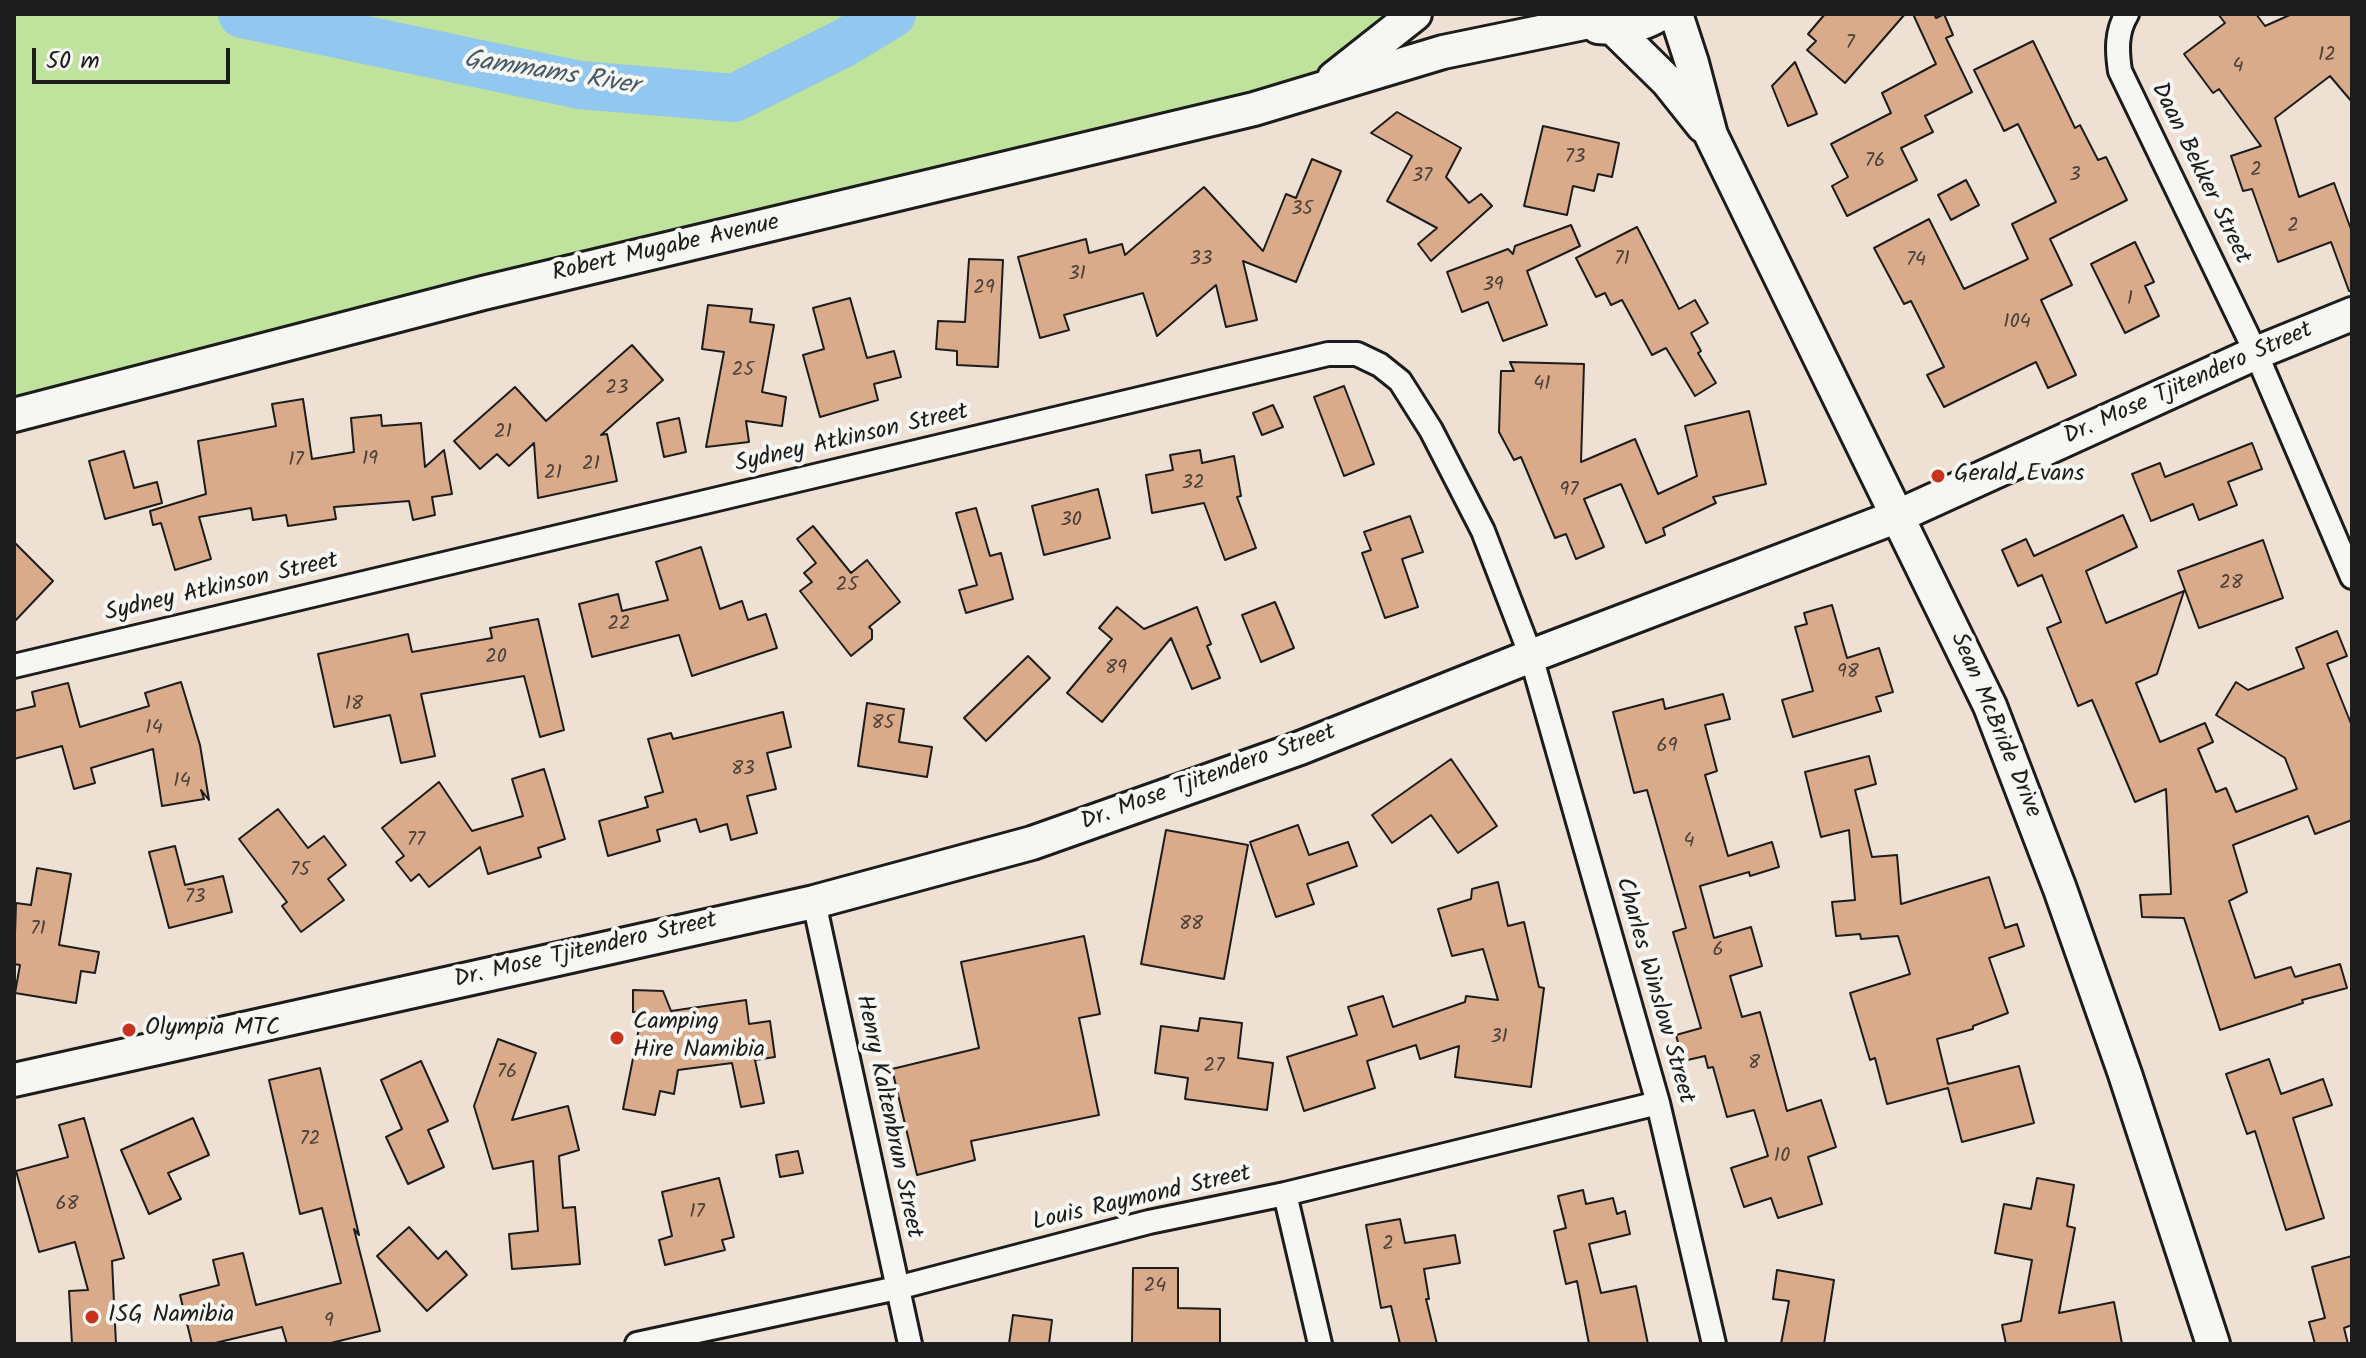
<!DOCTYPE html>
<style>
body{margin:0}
#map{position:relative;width:2366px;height:1358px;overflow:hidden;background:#eee0d3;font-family:Kalam,sans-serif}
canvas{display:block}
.frame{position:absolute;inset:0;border:16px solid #1c1c1c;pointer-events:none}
.scale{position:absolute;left:32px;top:48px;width:198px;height:36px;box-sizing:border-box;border:4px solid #1c1c1c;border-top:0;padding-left:10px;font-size:24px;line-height:28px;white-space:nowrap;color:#1c1c1c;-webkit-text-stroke:6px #f6f6f2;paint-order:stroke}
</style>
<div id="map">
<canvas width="2366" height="1358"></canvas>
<div class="frame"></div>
<div class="scale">50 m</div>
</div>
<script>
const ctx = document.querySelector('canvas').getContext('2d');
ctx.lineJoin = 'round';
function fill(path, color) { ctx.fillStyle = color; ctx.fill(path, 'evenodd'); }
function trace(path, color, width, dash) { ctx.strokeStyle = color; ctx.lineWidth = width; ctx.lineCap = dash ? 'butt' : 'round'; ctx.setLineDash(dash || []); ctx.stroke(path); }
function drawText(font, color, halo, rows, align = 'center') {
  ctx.font = font + ' Kalam,sans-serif'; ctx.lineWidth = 8; ctx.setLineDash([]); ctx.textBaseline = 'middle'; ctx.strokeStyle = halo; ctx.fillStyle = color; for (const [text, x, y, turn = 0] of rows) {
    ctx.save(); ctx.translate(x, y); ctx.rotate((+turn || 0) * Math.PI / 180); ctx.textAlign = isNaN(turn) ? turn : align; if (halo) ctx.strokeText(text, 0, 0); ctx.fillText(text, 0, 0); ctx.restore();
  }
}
const green = new Path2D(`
 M14,14H1417L1319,89L14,415Z`);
const river = new Path2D(`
 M242,14L580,85L734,98L844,43L892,14`);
const building = new Path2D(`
 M1825,14H1905L1845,83L1807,50L1816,41L1808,34Z
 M1913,14H1934L1936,18L1944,14L1953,35L1946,38L1972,92L1925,116L1933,132L1901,148L1917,180L1847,216L1832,186L1848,177L1831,144L1891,113L1882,93L1936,64Z
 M2218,14H2256L2265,26L2292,14H2352V102L2330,76L2275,118L2299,197L2334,183L2352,232V291H2349L2331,242L2278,262L2252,189L2243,191L2231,156L2261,146L2219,89L2213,93L2184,54L2225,23Z
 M2033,41L2075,128L2080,125L2098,160L2106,157L2127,200L2050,239L2072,285L2041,300L2076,375L2048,388L2036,362L1944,407L1927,375L1944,367L1911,301L1904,304L1874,248L1929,219L1964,289L2028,259L2012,224L2056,202L2018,124L2004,131L1974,70Z
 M1795,62L1817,114L1788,126L1772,86Z
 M1397,112L1461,148L1446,177L1469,203L1481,194L1492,206L1431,261L1418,244L1437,228L1387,201L1412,156L1371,133Z
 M1543,126L1619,143L1612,177L1598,174L1594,191L1573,186L1567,215L1524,206Z
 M1312,159L1341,171L1296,282L1243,261L1257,320L1226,327L1216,285L1157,336L1143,293L1064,315L1069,330L1040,338L1018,257L1086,239L1089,253L1122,244L1125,255L1204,187L1263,251L1286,194L1296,198Z
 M1966,180L1979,205L1951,220L1938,195Z
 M1571,225L1580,246L1527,271L1547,325L1503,341L1488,302L1462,312L1447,272L1508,249L1513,254L1515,246Z
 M1637,227L1679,309L1695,300L1708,323L1691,333L1701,351L1698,353L1716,383L1695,396L1666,348L1652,355L1622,300L1611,305L1605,293L1596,297L1576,258Z
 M2135,242L2154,282L2145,286L2159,316L2125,333L2091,264Z
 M969,259L1003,260L998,367L957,365V351L936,349L938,321L965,322Z
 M850,298L867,358L894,351L901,377L874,384L878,400L820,417L803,355L824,349L813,308Z
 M708,305L752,309L750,322L774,325L762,392L786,397L782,426L746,421L749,442L706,447L724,352L702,349Z
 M632,345L663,380L601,435L607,434L617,481L538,498L534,443L509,466L497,454L480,469L454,441L515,387L546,421Z
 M1510,362L1584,364L1581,462L1635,439L1658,494L1697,476L1685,426L1749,411L1766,484L1713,497L1716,503L1663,528L1665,535L1646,543L1621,484L1584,499L1604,547L1576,559L1566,534L1555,538L1521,457L1514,460L1499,432L1501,371H1514Z
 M1344,386L1374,464L1344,476L1314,397Z
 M303,399L312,459L354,452L351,418L381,415L382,426L421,423L425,467L444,450L452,494L432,497L435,515L413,520L409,501L334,507L336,519L288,526L286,515L253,520L251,508L199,517L211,559L175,570L161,523L153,525L150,511L206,494L198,441L276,426L272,404Z
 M1273,405L1283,427L1262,435L1253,413Z
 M679,418L686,452L664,457L657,423Z
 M2252,443L2262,469L2228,482L2237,505L2199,520L2193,504L2151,521L2132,474L2160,463L2165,477Z
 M1200,450L1202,463L1234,456L1241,496L1237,497L1256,548L1225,560L1204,503L1152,513L1146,475L1173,470L1170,455Z
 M124,451L134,488L157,482L162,503L105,519L89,461Z
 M1098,489L1110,538L1044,555L1032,506Z
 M976,508L990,556L1001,553L1013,599L966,613L959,590L977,585L956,513Z
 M2123,515L2137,547L2086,571L2106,623L2184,591L2157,674L2136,683L2160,742L2205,723L2213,742L2198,749L2216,792L2226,788L2236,812L2297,789L2285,758L2216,715L2236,682L2248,690L2304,668L2296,648L2337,631L2347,656L2327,664L2352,726V820L2315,834L2308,816L2233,845L2247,892L2229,901L2255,978L2291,967L2295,977L2340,964L2347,988L2302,1000L2303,1003L2220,1030L2184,918L2142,917L2140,895L2171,894L2166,789L2135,802L2092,700L2078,706L2047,628L2061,622L2042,575L2018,586L2002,550L2026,539L2034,556Z
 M1410,516L1423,552L1402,559L1418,607L1385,618L1362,553L1371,550L1364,532Z
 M813,526L851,573L867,560L900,602L869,627L872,630V639L851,656L800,591L812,582L804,573L816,563L797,539Z
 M2263,540L2283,598L2199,628L2178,571Z
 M14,542L53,581L14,622Z
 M701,547L720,609L742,601L748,620L766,614L777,648L692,676L679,635L592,657L579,604L618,594L622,611L668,600L656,562Z
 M1275,602L1294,648L1261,662L1242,615Z
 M1832,605L1847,658L1879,648L1893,692L1876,697L1881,711L1793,737L1782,700L1813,691L1795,627L1807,624L1804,613Z
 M1117,607L1144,629L1197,607L1211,644L1207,646L1220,678L1192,689L1171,638L1102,722L1067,693L1112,639L1099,628Z
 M538,619L564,730L540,737L524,676L421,694L435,756L401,763L390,715L334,727L318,654L408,634L412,652L492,638L490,628Z
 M1028,656L1050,678L986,741L964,718Z
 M181,682L200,745L209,800L201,790L204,799L162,806L153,749L91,768L95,783L74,789L62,746L14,759V711L35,706L32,692L68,683L80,727L149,706L145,693Z
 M1723,694L1730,719L1705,725L1717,771L1705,775L1728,856L1772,842L1779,867L1750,876L1749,872L1700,886L1714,938L1751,927L1762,966L1730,976L1742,1017L1760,1012L1787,1111L1821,1100L1836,1147L1808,1157L1822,1204L1778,1218L1771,1198L1744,1207L1731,1168L1768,1156L1754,1110L1727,1117L1713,1067L1708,1068L1705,1056L1683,1061L1676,1035L1701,1028L1673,932L1686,928L1647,790L1634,793L1613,712L1663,699L1665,709Z
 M867,703L904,709L899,742L932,747L927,777L858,766Z
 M783,712L791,747L767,753L776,789L747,796L757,833L731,840L727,824L700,832L696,819L657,830L660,841L608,856L599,821L648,807L645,797L663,792L648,739L671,733L673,739Z
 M1869,756L1876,784L1855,790L1872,857L1897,855L1901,904L1989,877L2005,928L2017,924L2024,946L1989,958L2008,1013L1973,1026V1029L1937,1039L1948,1084L2019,1066L2034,1123L1962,1142L1948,1088L1887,1104L1875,1058L1870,1060L1850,993L1910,974L1898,936L1861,939L1860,934L1836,936L1832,902L1855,900L1849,830L1821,837L1805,772Z
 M1451,759L1497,826L1458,853L1431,815L1392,843L1372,815Z
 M544,769L565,839L538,848L541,857L488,874L480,847L429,887L419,874L411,881L396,862L404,856L382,828L439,782L472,831L523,816L512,779Z
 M278,809L308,848L324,836L346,865L328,879L344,900L301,932L282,906L287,902L239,839Z
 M1298,825L1309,855L1348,842L1357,866L1307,884L1314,904L1276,917L1250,842Z
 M1166,830L1248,845L1224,979L1141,964Z
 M175,846L185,885L223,876L232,912L169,928L149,852Z
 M37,868L71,874L59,945L99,952L95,973L81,971L76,1003L15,993L20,965L14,964L16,903L31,905Z
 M1498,882L1508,926L1524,922L1539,987L1544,988L1531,1087L1455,1077L1459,1046L1420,1059L1416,1045L1367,1061L1375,1088L1304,1111L1287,1057L1357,1035L1348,1007L1383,996L1393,1027L1465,1002L1466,996L1498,1000L1483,949L1452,956L1438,909L1471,899L1472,889Z
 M1084,936L1100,1014L1079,1018L1099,1115L971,1141L975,1160L917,1175L892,1069L979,1048L961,962Z
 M633,990L663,991L671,1011L746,1000L749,1024L770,1021L775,1057L755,1060L764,1103L741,1107L732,1063L678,1070L674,1094L660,1091L655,1115L623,1109L642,1013L633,1012Z
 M1200,1018L1242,1023L1238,1058L1273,1063L1267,1110L1185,1099L1188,1078L1155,1073L1161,1026L1198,1031Z
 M498,1039L536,1053L512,1120L568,1106L579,1150L559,1156L563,1208L575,1207L580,1264L512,1269L509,1234L538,1231L533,1161L493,1169L474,1106Z
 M2269,1059L2281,1094L2323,1079L2332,1105L2293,1118L2324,1218L2286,1230L2255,1131L2247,1134L2226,1074Z
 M421,1061L448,1121L428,1130L444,1167L408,1184L386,1137L402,1129L381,1080Z
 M320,1068L359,1235L354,1229L380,1331L327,1344H287L282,1327L211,1344H192L180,1295L219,1285L213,1260L243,1253L256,1305L341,1283L322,1208L300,1214L269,1080Z
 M84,1118L124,1258L112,1261L116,1344H72L69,1291L88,1290L75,1242L39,1252L16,1171L68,1157L59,1125Z
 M193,1118L209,1155L168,1173L181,1199L149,1214L121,1150Z
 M798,1151L803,1173L780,1177L776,1155Z
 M719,1178L734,1237L722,1240L725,1250L665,1265L659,1240L672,1236L662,1192Z
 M2037,1178L2074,1185L2067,1226L2075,1228L2059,1313L2114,1302L2122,1344H2006L2002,1325L2021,1321L2032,1260L1995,1253L2004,1204L2031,1209Z
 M1583,1190L1586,1204L1613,1198L1617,1214L1625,1211L1630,1234L1589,1244L1601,1293L1636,1286L1648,1344H1589L1577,1281L1566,1284L1554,1231L1566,1228L1558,1196Z
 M1400,1219L1405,1243L1455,1235L1460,1263L1424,1269L1429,1299H1426L1437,1344H1400L1391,1306L1381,1308L1366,1225Z
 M409,1227L438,1259L446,1251L467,1275L427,1311L377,1256Z
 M2352,1256V1325L2344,1328L2348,1344H2315L2309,1322L2325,1318L2312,1267Z
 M1133,1268H1178V1308L1220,1309V1344H1132Z
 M1777,1270L1834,1280L1824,1344H1781L1789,1301L1773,1299Z
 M1013,1315L1052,1320L1049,1344H1009Z`);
const street = new Path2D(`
 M2127,14C2116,32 2117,51 2120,71L2256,353L2352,577
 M14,666L1299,361L1328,354H1357L1380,365L1400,381L1431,430L1483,531L1531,656L1658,1103L1714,1344
 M814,902L910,1344
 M1285,1194L1320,1344
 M637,1344L897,1288L1149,1222L1285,1194L1658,1103`);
const secondary = new Path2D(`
 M1676,14L1692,63L1711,135L1990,706L2060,889L2125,1074L2213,1344
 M1598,27C1620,29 1641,27 1660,14
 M1614,29L1667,81L1703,126
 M1334,78L1415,14
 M14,415L483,293L1254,109L1443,52L1584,23
 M14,1080L814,902L1032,843L1300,748L1531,656L1898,516L2256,353L2352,314`);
const markers = [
 [1938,476,8,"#c8321e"],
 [129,1030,8,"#c8321e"],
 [617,1038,8,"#c8321e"],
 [92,1317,8,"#c8321e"]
];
const numberNames = [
 ["7",1850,45],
 ["12",2327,57],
 ["4",2238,68],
 ["73",1575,159],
 ["76",1875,163],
 ["2",2256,172],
 ["3",2075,177],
 ["37",1422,178],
 ["35",1302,211],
 ["2",2293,228],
 ["33",1201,261],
 ["71",1622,261],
 ["74",1916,262],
 ["31",1077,276],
 ["39",1493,287],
 ["29",984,290],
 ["1",2130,301],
 ["104",2017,324],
 ["25",743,372],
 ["41",1542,386],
 ["23",617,390],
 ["21",503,434],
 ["19",370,461],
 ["17",296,462],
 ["21",591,466],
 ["21",553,475],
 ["32",1193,485],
 ["97",1569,492],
 ["30",1071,522],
 ["28",2231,585],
 ["25",847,587],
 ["22",619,626],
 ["20",496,659],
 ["89",1116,670],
 ["98",1848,674],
 ["18",354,706],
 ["85",883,725],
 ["14",154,730],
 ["69",1667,748],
 ["83",743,771],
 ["14",182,783],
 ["77",416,842],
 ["4",1689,843],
 ["75",300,872],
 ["73",195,899],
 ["88",1191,926],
 ["71",38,931],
 ["6",1718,952],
 ["31",1499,1039],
 ["8",1754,1065],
 ["27",1214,1068],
 ["76",507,1074],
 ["72",310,1141],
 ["10",1782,1158],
 ["68",67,1206],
 ["17",697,1214],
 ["2",1388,1246],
 ["24",1155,1288],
 ["9",329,1323]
];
const streetNames = [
 ["Daan Bekker Street",2199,174,64],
 ["Robert Mugabe Avenue",666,250,-13],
 ["Dr. Mose Tjitendero Street",2189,385,-24],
 ["Sydney Atkinson Street",852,440,-13],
 ["Sydney Atkinson Street",222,589,-13],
 ["Sean McBride Drive",1994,726,67],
 ["Dr. Mose Tjitendero Street",1209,779,-20],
 ["Dr. Mose Tjitendero Street",586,952,-13],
 ["Charles Winslow Street",1653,991,74],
 ["Henry Kaltenbrun Street",887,1117,78],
 ["Louis Raymond Street",1142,1200,-13]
];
const poiNames = [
 ["Gerald Evans",1954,476],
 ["Camping",633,1024],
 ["Hire Namibia",633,1052],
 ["Olympia MTC",145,1030],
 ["ISG Namibia",108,1317]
];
const waterNames = [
 ["Gammams River",551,75,9]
];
fill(green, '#bfe29c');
trace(river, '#92c7f0', 48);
fill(building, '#daab8b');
trace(building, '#1c1c1c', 2);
trace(street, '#1c1c1c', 28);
trace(secondary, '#1c1c1c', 38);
trace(street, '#f6f6f2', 22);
trace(secondary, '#f6f6f2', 32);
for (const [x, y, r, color] of markers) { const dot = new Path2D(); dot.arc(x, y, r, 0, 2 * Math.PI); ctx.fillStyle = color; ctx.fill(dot); trace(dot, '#f6f6f2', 3); }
drawText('20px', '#4c4038', null, numberNames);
drawText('24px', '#1c1c1c', '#f6f6f2', streetNames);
drawText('24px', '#1c1c1c', '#f6f6f2', poiNames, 'left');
drawText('italic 26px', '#455866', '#f6f6f2', waterNames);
</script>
